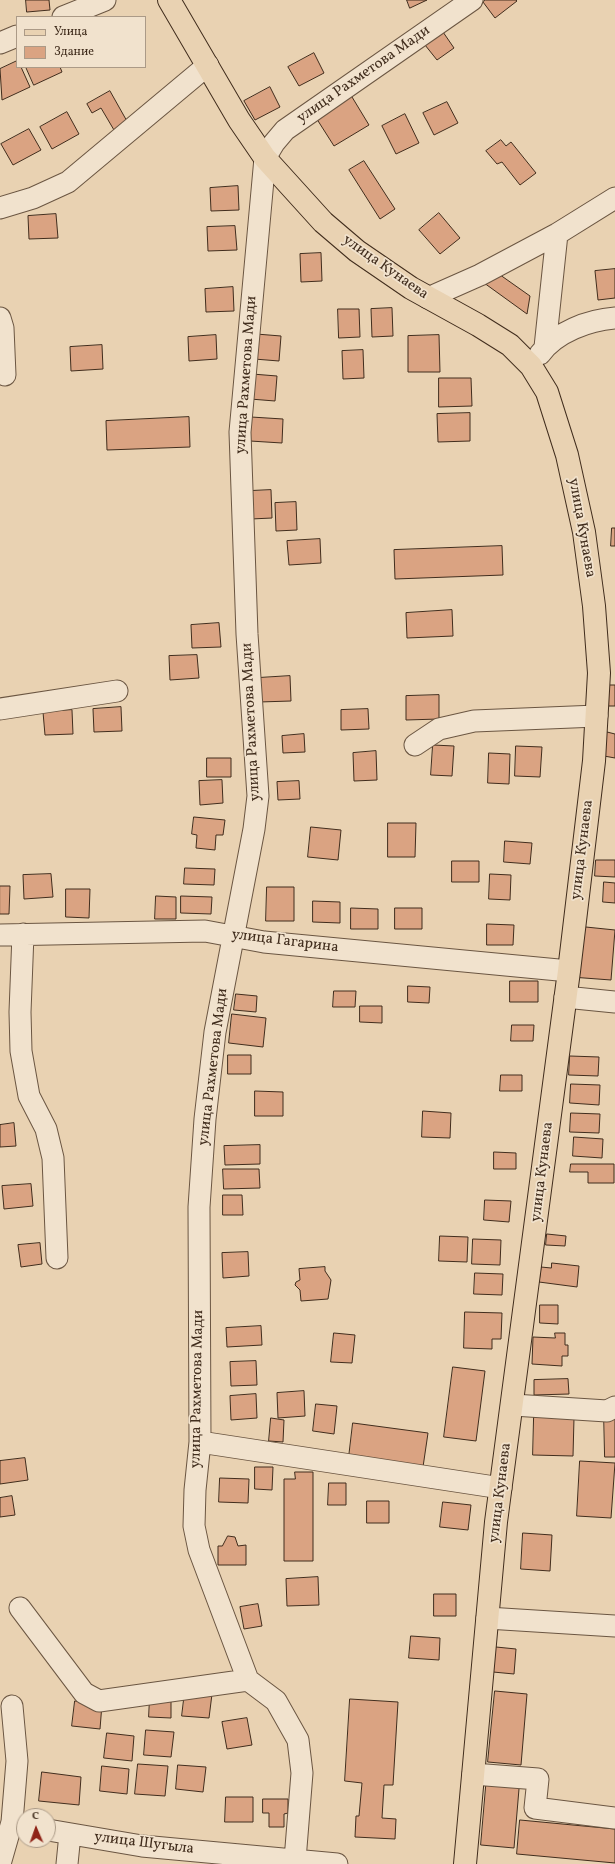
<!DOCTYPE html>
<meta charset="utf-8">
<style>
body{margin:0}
#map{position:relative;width:615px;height:1864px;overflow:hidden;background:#e9d2b2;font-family:Vollkorn,serif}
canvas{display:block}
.legend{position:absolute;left:16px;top:16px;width:130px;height:52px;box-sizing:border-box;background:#f1e2cd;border:1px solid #ab9a87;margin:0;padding:5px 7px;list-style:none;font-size:12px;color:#412d1d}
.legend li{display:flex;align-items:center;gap:8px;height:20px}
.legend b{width:20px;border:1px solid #ab9a87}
.north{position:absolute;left:16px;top:1808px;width:40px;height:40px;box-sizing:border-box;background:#f1e2cd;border:1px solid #ab9a87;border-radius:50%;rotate:358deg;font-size:11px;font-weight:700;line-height:16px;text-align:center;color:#412d1d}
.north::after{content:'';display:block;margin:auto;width:14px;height:18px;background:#8f2418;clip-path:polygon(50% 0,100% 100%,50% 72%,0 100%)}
</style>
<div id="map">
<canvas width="615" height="1864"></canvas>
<ul class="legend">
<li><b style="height:5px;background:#e9d2b2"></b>Улица</li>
<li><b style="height:11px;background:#daa382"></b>Здание</li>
</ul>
<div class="north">С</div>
</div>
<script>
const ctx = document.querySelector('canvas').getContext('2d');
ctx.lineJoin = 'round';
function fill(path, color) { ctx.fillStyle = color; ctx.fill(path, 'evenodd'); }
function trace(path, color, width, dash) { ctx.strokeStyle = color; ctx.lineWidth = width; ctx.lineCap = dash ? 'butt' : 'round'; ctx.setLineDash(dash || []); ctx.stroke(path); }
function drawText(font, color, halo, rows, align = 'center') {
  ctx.font = font + ' Vollkorn,serif'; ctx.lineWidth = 3.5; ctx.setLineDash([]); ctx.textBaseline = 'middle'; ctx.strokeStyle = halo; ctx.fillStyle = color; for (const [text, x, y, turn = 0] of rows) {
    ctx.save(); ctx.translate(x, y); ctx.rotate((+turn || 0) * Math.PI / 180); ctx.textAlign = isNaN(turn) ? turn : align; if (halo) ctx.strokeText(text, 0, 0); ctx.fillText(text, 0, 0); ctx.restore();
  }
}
const building = new Path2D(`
 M26,0H49L50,10L27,12Z
 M407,0H427L410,8Z
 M486,0H516L517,1L495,18L483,2Z
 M443,32L454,48L437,60L425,45Z
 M314,53L324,73L299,86L288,67Z
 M17,61V67H21L30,87L2,100L0,69Z
 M26,67H60L62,72L34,85Z
 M270,87L280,107L255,120L244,101Z
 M110,91L128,123L114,130L101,108L92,113L87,104Z
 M349,92L369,125L334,146L313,113Z
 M447,102L458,123L434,135L423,113Z
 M67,112L79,134L52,149L40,127Z
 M405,114L419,143L396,154L382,126Z
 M29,129L41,150L13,165L1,144Z
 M501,140L506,146L511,142L536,173L520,185L502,162L497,164L486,151Z
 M364,161L395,209L380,219L349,170Z
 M238,186L239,210L211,211L210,188Z
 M439,213L460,238L440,254L419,230Z
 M56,214L58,238L29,239L28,216Z
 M235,226L237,250L208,251L207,227Z
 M321,253L322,281L301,282L300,254Z
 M615,269V298L598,300L595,271Z
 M496,272L530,296L527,314L480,280Z
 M233,287L234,311L206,312L205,289Z
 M392,308L393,336L372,337L371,309Z
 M338,309H359L360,337L339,338Z
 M256,334L281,336L279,361L254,359Z
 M216,335L217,359L189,361L188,337Z
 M439,335L440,372H408V336Z
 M102,345L103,369L71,371L70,347Z
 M363,350L364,378L343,379L342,351Z
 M252,374L277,376L275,401L250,399Z
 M439,378H471L472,406L439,407Z
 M470,413V441L438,442L437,414Z
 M189,417L190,447L107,450L106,421Z
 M251,417L283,419L282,443L250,441Z
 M271,490L272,518L251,519L250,491Z
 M296,502L297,530L276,531L275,503Z
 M612,528H615V546H611Z
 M320,539L321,563L289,565L287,541Z
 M502,546L503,575L395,579L394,550Z
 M452,610L453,636L407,638L406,613Z
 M219,623L221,647L192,648L191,625Z
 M197,655L199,678L170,680L169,656Z
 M290,676L291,701L259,702L258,678Z
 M609,685H615V706H609Z
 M439,695V719L406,720V696Z
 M121,707L122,731L94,732L93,709Z
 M368,709L369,729L341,730V710Z
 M72,710L73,734L45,735L43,712Z
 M607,732L615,734V758L604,756Z
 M304,734L305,752L283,753L282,736Z
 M433,745L454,746L452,776L431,775Z
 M516,746L542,747L540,777L515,776Z
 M376,751L377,780L354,781L353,753Z
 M489,753L510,754L509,784L488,783Z
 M207,758H231V777H207Z
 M222,780L223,803L200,805L199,781Z
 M299,781L300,799L278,800L277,782Z
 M194,817L225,820L223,835H216L215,850L196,848L197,835L192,834Z
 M388,823H416L415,857H388Z
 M311,827L341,830L338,860L308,857Z
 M505,841L532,843L530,864L504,862Z
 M596,860H615V877L595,876Z
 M452,861H479V882H452Z
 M185,868L215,869L214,885L184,884Z
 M51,874L53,897L24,899L23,875Z
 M490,874L511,875L510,900L489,899Z
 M604,882L615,883V903L603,902Z
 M0,886H10L9,914H0Z
 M267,887H294V921H266Z
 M66,889H90L89,918L66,917Z
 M156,896L176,897V919H155Z
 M181,896L212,897L211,914L181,913Z
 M313,901L340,902V923L313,922Z
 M351,908L378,909V929H351Z
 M395,908H422V929H395Z
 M487,924L514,925L513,945H487Z
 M576,926L615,930L611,980L571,977Z
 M510,981H538V1002H510Z
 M408,986L430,987L429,1003L408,1002Z
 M334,991H356L355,1007H333Z
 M236,994L257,996L256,1012L234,1010Z
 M360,1006H382V1023L360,1022Z
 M232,1014L266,1018L263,1047L229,1043Z
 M512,1025H534L533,1041H511Z
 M228,1055H251V1074H228Z
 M570,1056L599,1057L598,1076L569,1075Z
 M501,1075H522V1091H500Z
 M571,1084L600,1085L599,1105L570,1103Z
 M255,1091L283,1092V1116H255Z
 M423,1111L451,1113L450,1138L422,1137Z
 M571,1113L600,1114L599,1133L570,1132Z
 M14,1123L16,1146L0,1147V1125Z
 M574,1137L603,1139L602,1158L573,1156Z
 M260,1145V1164L225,1165L224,1146Z
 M494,1152L516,1153V1169H494Z
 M571,1164H614V1183H588V1172H570Z
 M223,1169H259L260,1188L224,1189Z
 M31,1184L33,1206L4,1209L2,1186Z
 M223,1195H242L243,1215H223Z
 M485,1200L511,1201L509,1222L484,1220Z
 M547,1234L566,1236L565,1246L546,1245Z
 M440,1236L468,1237L467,1262L439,1261Z
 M473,1239L501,1240L500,1265L472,1264Z
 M40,1243L42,1264L21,1267L18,1245Z
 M248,1252L249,1276L223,1278L222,1253Z
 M552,1263L579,1266L577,1287L539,1282L541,1267L551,1268Z
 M325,1267V1271L331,1280L328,1299L301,1301L300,1290L295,1285L296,1282L300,1280L299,1269Z
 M475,1273L503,1274L502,1295L474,1294Z
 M540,1305H558V1324L540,1323Z
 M465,1312L502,1313L501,1339H492V1349L464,1348Z
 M261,1326L262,1345L227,1347L226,1328Z
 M334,1333L355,1335L352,1363L331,1362Z
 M555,1333H565V1345H568V1356H562V1366L532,1364L533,1337L555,1338Z
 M256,1361L257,1385L231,1386L230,1362Z
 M453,1367L485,1371L476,1441L444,1437Z
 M568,1379L569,1394L534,1395V1380Z
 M304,1391L305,1416L278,1418L277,1393Z
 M256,1394L257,1418L231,1420L230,1396Z
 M316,1404L337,1406L334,1434L313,1431Z
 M604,1414H615V1457H605Z
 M534,1417L574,1418L573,1456L533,1455Z
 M271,1418L284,1420L283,1442L269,1441Z
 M353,1423L428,1433L423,1467L349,1457Z
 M25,1458L28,1480L0,1484V1461Z
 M580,1461L615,1463L611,1518L577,1516Z
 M255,1467H273L272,1490L255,1489Z
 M295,1472H313V1561H284V1479H295Z
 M220,1478L249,1479L248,1503L219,1502Z
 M329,1483H346V1505H328Z
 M12,1496L15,1515L0,1517V1498Z
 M367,1501H389V1523H367Z
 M443,1502L471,1505L468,1530L440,1527Z
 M523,1533L552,1535L550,1571L521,1569Z
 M228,1536L235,1537L238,1546L246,1545V1565H218V1546H222Z
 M318,1577L319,1605L287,1606L286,1579Z
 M434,1594H456V1616H434Z
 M258,1604L262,1626L244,1629L240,1607Z
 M411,1636L440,1638L439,1660L409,1658Z
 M496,1647L516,1649L514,1674L493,1672Z
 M185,1691L212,1694L209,1718L182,1716Z
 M495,1691L527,1694L521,1765L488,1762Z
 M150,1697L171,1698V1718L149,1717Z
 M350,1699L398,1702L393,1785H384L382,1818L396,1819L395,1839L355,1837L356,1816H359L362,1783L345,1781Z
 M75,1701L102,1704L100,1729L72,1726Z
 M247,1718L252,1745L227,1749L222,1722Z
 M146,1730L174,1732L171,1757L144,1755Z
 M107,1733L134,1736L132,1761L104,1758Z
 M138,1764L168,1766L165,1796L135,1794Z
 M178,1765L206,1767L203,1792L176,1789Z
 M102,1766L129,1769L127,1794L100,1791Z
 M42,1772L81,1777L79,1805L39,1801Z
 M487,1775L520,1777L514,1848L481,1845Z
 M226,1797H253V1822H225Z
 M263,1799H288V1813L284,1814V1827H269V1813H263Z
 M520,1820L615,1829V1863L517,1854Z`);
const minor = new Path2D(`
 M63,17L105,0
 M0,43L17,36
 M0,208L33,198L68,182L208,65
 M428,298L480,275L557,234L615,198
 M0,318L3,328L5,375
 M545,347L557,234
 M540,354C556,332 589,320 615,318
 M0,709L117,691
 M415,745L439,729L474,721L597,716
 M23,934L20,1012L21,1051L29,1096L46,1129L53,1158L57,1258
 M0,935L205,931L264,942L569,971
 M565,997L615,1002
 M513,1405L607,1411L615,1407
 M200,1442L501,1488
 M20,1608L84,1693L99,1701L248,1680L276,1701L298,1740L302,1773L295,1860
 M487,1618L615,1626
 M248,1680L199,1550L194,1526L195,1490L200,1442L199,1207L205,1119L215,1032L254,829L258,796L247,634L240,432L265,158L274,143L285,130L472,0
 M473,1774L538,1779L535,1808L615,1818
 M48,1830L142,1846L337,1864
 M0,1864L12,1822L17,1761L12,1706
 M67,1864L70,1834`);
const major = new Path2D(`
 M169,0L239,120L265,158L323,222L357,251L411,288L478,325L510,345L531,366L547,392L567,455L584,532L594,606L599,673L594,761L569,971L496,1522L465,1864`);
const streetNames = [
 ["улица Рахметова Мади",364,75,-35],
 ["улица Кунаева",385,268,35],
 ["улица Рахметова Мади",247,375,-86],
 ["улица Кунаева",581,528,80],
 ["улица Рахметова Мади",252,722,-93],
 ["улица Кунаева",583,850,-83],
 ["улица Гагарина",285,942,7],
 ["улица Рахметова Мади",214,1067,-83],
 ["улица Кунаева",543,1172,-83],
 ["улица Рахметова Мади",198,1389,-89],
 ["улица Кунаева",501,1493,-83],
 ["улица Шугыла",144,1844,7]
];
fill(building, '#daa382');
trace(building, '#412d1d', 1);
trace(minor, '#6b5642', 23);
trace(major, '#412d1d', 24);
trace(minor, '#f1e2cd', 21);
trace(major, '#e9d2b2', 22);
drawText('15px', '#412d1d', '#f1e2cd', streetNames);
</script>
